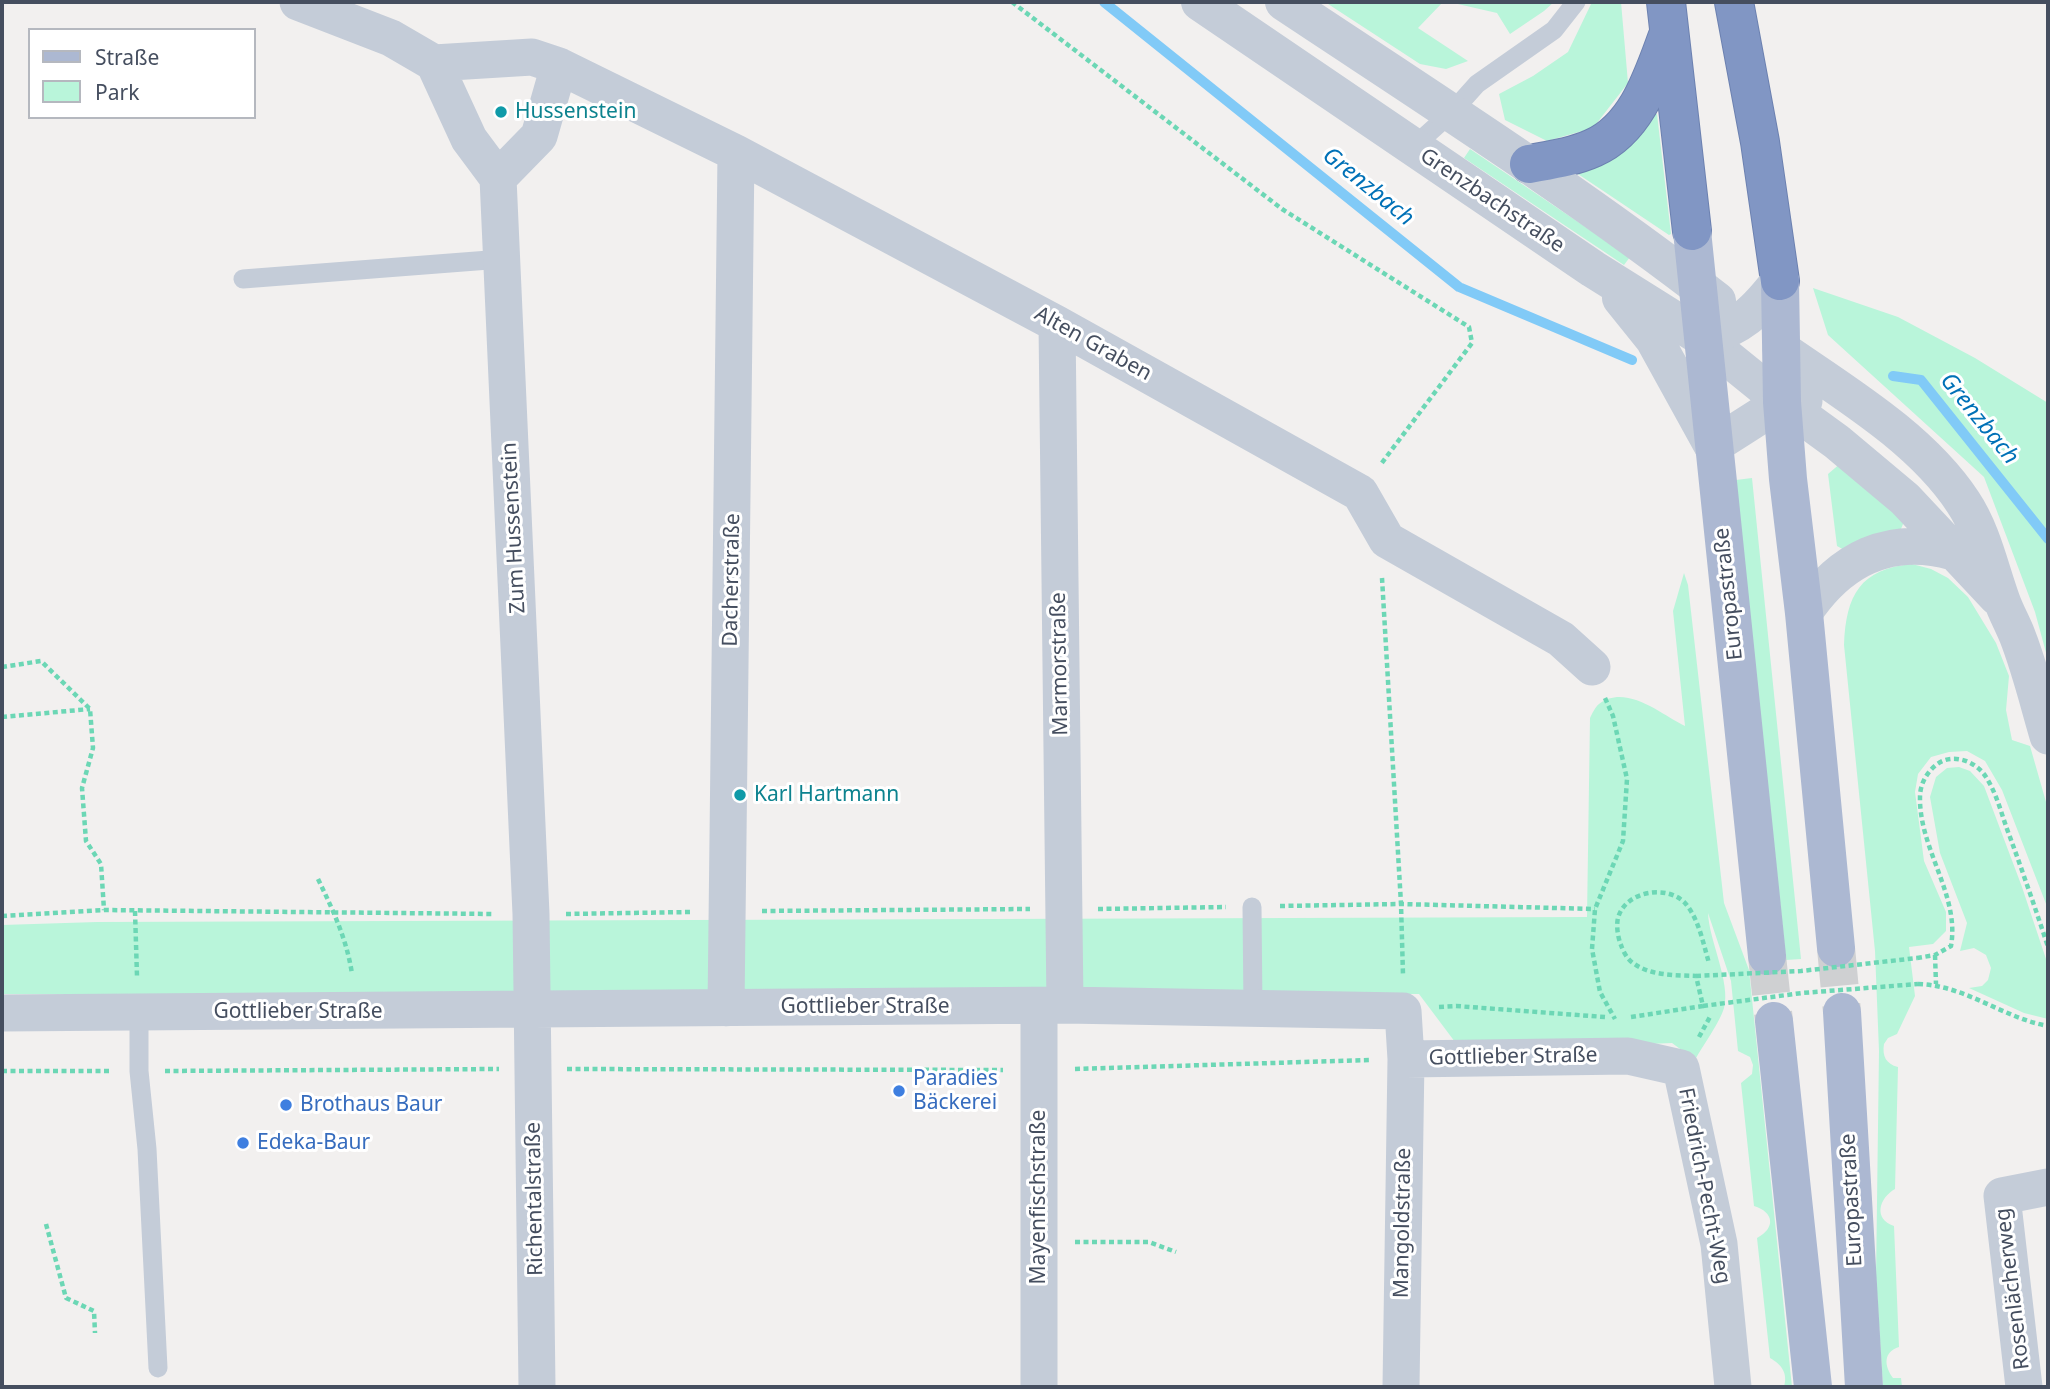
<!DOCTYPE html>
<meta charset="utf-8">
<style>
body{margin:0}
#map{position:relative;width:2050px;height:1389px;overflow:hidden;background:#f2f0ef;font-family:"Noto Sans",sans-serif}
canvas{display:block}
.frame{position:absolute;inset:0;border:4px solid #454e5f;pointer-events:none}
.legend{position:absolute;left:28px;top:28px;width:228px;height:91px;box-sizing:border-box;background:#fff;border:2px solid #b5b8bf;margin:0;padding:9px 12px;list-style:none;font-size:21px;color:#454e5f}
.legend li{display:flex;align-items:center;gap:14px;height:35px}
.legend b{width:35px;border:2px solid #b5b8bf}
</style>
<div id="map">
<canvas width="2050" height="1389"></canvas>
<div class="frame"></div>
<ul class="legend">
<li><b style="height:9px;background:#acb8d2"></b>Straße</li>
<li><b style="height:19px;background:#b9f5da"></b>Park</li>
</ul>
</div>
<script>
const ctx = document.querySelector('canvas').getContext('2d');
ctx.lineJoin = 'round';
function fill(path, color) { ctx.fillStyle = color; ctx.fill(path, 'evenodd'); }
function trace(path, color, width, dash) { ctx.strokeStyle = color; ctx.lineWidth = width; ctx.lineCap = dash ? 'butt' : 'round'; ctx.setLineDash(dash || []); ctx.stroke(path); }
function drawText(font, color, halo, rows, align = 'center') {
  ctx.font = font + ' "Noto Sans",sans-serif'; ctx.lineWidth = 6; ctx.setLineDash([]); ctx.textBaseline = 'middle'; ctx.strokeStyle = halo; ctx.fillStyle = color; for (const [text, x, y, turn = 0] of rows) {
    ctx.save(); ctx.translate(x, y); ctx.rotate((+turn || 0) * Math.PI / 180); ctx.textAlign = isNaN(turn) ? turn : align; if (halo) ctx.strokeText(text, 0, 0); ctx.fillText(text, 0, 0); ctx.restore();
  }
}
const green = new Path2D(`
 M1325,2H1443L1418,28L1468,61L1446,69L1420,64Z
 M1449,2H1554L1544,11L1510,34L1497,13Z
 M1592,2H1621L1628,83L1593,128L1547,141L1505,120L1499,94L1533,76L1568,52Z
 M1655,114H1657L1671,234L1669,235L1578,174L1581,169Z
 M1470,149L1630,257L1624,265L1464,158Z
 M1813,288L1898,317L1975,358L2048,403V660L2035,612L1984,477L1828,335Z
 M1842,462L1905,519L1901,529C1879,533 1864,537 1846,551L1837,546L1828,474Z
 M1752,478L1801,959L1786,960L1737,491L1736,480Z
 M1912,564L1931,569L1948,578L1968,597L1996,643L2009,676L2006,710L2012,740L2030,746L2048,809V909L2002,790L1985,761L1967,751L1949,752L1931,757L1918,774L1915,792L1924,861L1946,912V931L1933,944L1909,947L1915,996L1897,1034L1888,1038L1884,1044C1882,1056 1886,1064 1898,1067L1895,1189C1879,1198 1873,1219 1894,1226L1899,1347C1883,1352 1884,1366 1893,1378H1901L1902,1387H1883L1876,1278L1879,1051L1875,951L1844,645C1846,595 1860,569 1912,564Z
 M1684,573L1688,585L1724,903L1749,970L1792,1387H1784C1788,1373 1782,1365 1770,1358L1757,1238C1776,1228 1774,1212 1754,1206L1741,1083L1752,1074L1753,1065L1750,1057L1738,1051L1731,981L1708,913C1709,940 1731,983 1724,1008C1720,1022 1702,1047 1695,1060L1672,1043L1575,1047L1458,1046L1419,994H2V925L97,922L1587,917L1590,718C1592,714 1595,707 1599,704C1626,683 1662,715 1685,726L1673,611Z
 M1959,767L1970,771L1984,786L2022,887L2048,965V1019L2024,1013L1969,988L1982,986L1988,980L1991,968L1986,955L1974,948L1960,951L1967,923L1940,853L1930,797L1936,777L1947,768Z`);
const stream = new Path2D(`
 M1104,2L1459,287L1632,360
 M1893,376L1921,380L2048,539`);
const primaryTunnel = new Path2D(`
 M1836,948L1842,1012
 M1767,956L1774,1021`);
const path = new Path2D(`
 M1012,2L1282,209L1469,327L1472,343L1381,464
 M1382,578L1401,904L1403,975
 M2,667L41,661L90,709L93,748L82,788L86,841L101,864L104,910
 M1605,698L1613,716L1627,779L1623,841L1595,909L1592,949L1600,992L1615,1019
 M2,717L90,709
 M318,879C333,910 347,940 352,974
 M1280,906L1401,904L1595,909
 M1098,909L1226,907
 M135,911L137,976
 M762,911L1030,909
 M566,914L690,912
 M2,916L104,910L494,914
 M1935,955L1936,984
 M1917,958L1935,955L1951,946C1960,895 1919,849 1920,797C1920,785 1926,773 1936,765C1952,752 1976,761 1986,777C1998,796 2002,817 2010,837C2023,873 2036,910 2048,947
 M1918,984C1965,985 2003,1018 2048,1026
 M1439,1007L1456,1006L1605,1017
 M1631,1017L1703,1006L1696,976C1675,975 1650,976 1633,963C1627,959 1623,951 1621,945C1618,938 1616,926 1618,918C1625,891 1667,884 1685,903C1699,919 1703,943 1709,963
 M1699,1037L1711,1015
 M567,1069L1003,1070
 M1075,1069L1370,1060
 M2,1071H111
 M165,1071L499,1069
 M46,1224L66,1298L94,1311L95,1333
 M1075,1242H1149L1176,1252`);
const service = new Path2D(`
 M1413,147L1452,112L1477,84L1554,30L1576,2
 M243,279L502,259
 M1252,907L1253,1009
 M139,1013V1071L147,1149L158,1368`);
const minor = new Path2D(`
 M298,2L391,38L434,63L532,57L559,66L736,153L1057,324L1360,493L1387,540L1561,639L1592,667
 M434,63L469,139L498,178L531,914L537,1387
 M498,178L539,136L559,66
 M1057,324L1065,1005
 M1703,338L1782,402L1837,442L1905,499L1997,597
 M1781,349C1843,392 1921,438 1963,502C1983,532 1990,568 2002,601C2006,612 2012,623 2017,635C2030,668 2038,702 2048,736
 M1713,446L1782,402L1804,401
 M1804,613C1840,559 1889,534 1953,552
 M1039,1006V1387
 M726,1008L736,153
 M2,1013L1065,1005L1403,1011L1406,1059L1401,1387
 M1406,1059L1628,1056L1681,1068L1719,1244L1733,1387
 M2024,1387L2002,1196L2048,1187`);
const tertiary = new Path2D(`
 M1200,2L1593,269L1703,338C1741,327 1756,312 1780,281
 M1284,2C1430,99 1578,193 1717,301
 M1621,298L1654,339L1713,446`);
const primary = new Path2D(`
 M1692,231L1767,956
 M1780,281L1782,402L1788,479L1804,613L1836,948
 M1842,1012L1864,1387
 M1774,1021L1813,1387`);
const motorway = new Path2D(`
 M1666,2L1692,231
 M1734,2L1760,142L1780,281
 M1529,164C1551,160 1573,157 1593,148C1636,129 1652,79 1667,38`);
const pathBridge = new Path2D(`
 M1696,976L1801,971L1917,958
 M1703,1006L1802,993L1918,984`);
const markers = [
 [501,112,7,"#0f9aa8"],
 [740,795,7,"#0f9aa8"],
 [899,1091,7,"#3f7fe0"],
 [286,1105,7,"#3f7fe0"],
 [243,1143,7,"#3f7fe0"]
];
const cultureNames = [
 ["Hussenstein",515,112],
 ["Karl Hartmann",754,795]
];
const streetNames = [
 ["Grenzbachstraße",1492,201,34],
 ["Alten Graben",1093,344,29],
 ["Zum Hussenstein",514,528,-93],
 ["Dacherstraße",732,580,-89],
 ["Europastraße",1729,594,-96],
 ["Marmorstraße",1060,664,-91],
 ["Gottlieber Straße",865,1007],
 ["Gottlieber Straße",298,1012],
 ["Gottlieber Straße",1513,1057,-1],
 ["Friedrich-Pecht-Weg",1704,1186,79],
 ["Mayenfischstraße",1039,1197,-90],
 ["Richentalstraße",535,1199,-91],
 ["Europastraße",1852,1200,-93],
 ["Mangoldstraße",1403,1223,-89],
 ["Rosenlächerweg",2013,1289,-97]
];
const shopNames = [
 ["Paradies",913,1079],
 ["Bäckerei",913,1103],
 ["Brothaus Baur",300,1105],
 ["Edeka-Baur",257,1143]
];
const waterNames = [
 ["Grenzbach",1368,187,39],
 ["Grenzbach",1979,419,51]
];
fill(green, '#b9f5da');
trace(stream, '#81caf7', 10);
trace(primaryTunnel, '#cfd0d2', 38, [38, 19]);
trace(motorway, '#6c81b0', 40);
trace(path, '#6cd7b5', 4.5, [5, 3.5]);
trace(service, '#c4ccd8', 19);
trace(minor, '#c4ccd8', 37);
trace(tertiary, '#c4ccd8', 38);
trace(primary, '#acb8d2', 38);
trace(motorway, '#8196c4', 38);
trace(pathBridge, '#6cd7b5', 4.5, [5, 3.5]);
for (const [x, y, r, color] of markers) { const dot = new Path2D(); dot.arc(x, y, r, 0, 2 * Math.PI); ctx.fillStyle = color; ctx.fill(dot); trace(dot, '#fff', 2.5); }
drawText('21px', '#0d838f', '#fff', cultureNames, 'left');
drawText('21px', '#454e5f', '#fff', streetNames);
drawText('21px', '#366cbe', '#fff', shopNames, 'left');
drawText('italic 23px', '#0071b7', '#fff', waterNames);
</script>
